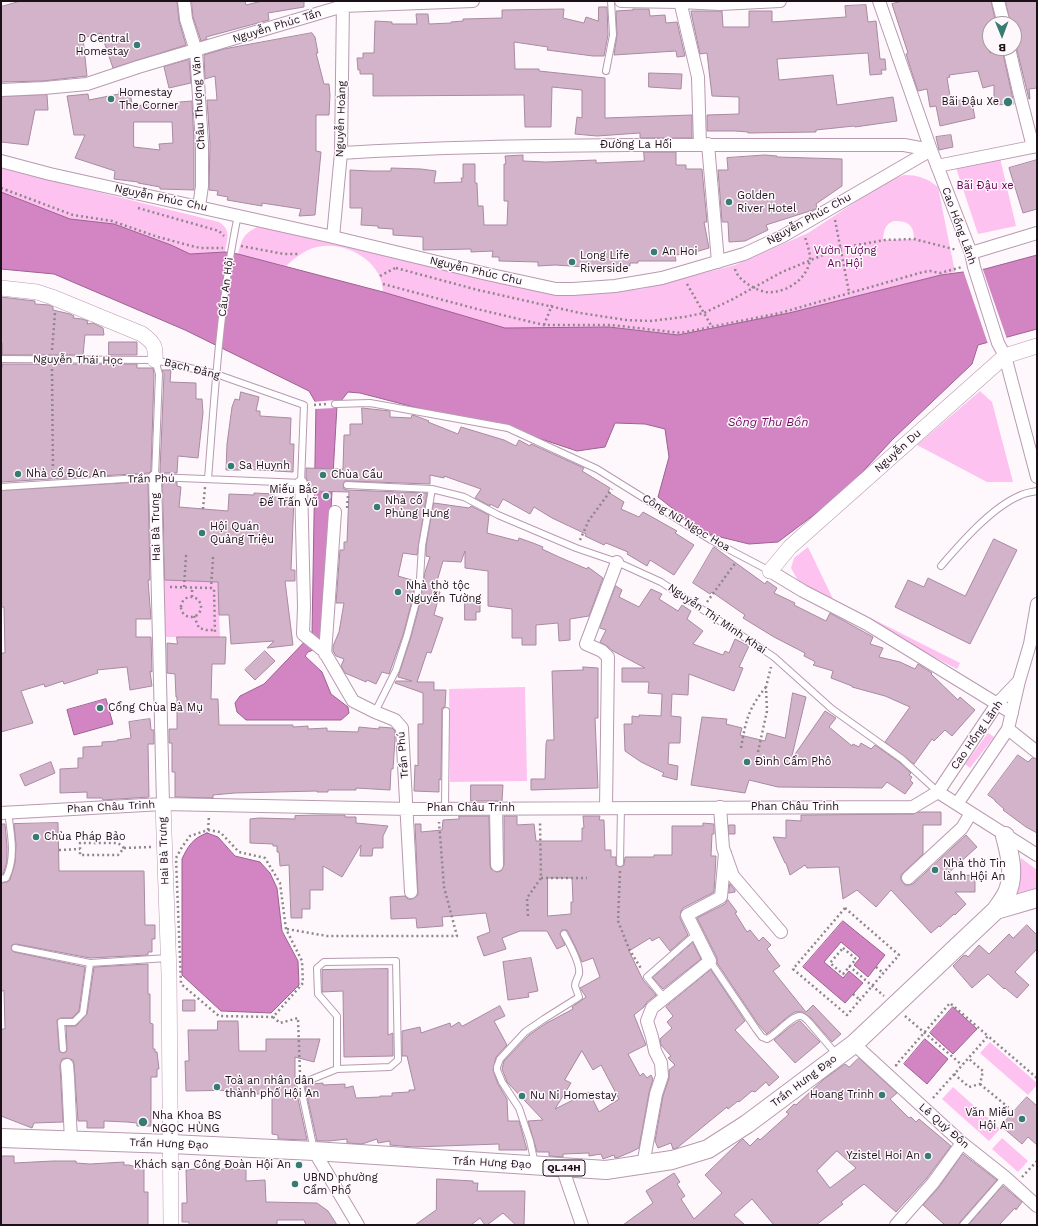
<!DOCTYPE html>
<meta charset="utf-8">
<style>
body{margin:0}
#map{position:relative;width:1038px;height:1226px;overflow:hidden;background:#fef8fc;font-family:"Work Sans",sans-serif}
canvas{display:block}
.frame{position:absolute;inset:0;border:2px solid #1b1018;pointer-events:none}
.north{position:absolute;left:982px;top:16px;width:40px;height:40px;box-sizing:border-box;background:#fef8fc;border:1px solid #a39ba1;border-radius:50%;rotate:179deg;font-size:11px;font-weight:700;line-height:16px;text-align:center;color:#1b1018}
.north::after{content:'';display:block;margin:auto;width:14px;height:18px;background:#367c73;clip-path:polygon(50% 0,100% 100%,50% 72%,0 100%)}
</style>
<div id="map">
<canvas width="1038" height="1226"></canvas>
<div class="frame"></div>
<div class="north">B</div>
</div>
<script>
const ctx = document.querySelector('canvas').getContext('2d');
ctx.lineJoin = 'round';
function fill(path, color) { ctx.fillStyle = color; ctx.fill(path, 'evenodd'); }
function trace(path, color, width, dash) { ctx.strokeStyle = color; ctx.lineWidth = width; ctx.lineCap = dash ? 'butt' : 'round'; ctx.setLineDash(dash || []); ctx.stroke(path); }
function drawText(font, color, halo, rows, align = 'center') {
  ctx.font = font + ' "Work Sans",sans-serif'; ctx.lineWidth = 3; ctx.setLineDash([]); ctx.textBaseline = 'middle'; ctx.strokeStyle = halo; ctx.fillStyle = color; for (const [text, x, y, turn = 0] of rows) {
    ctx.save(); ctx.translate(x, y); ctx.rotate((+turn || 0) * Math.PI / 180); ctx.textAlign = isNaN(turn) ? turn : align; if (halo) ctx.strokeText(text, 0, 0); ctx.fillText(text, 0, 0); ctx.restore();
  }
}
const green = new Path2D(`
 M1000,158L1016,226L978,234L955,165Z
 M1,168L219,222C232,231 227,237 225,252L190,254L171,245L114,224L70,219L1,192Z
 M904,175C918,175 927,178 938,187L955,272L941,275L789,313L678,335L609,327L505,328L383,292C383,261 345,240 317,247C304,250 295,258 286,266L238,254C242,238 243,235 257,227L291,233L532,289L573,294L602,293L641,289L735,265L808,233L886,182ZM894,221C908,221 914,225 914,239L885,240L883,239C884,230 885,224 894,221Z
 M980,391L992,402L1013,482H987L917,445Z
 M808,547L833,599L960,663L957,669L817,596L801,586L791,568L794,558Z
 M162,580H186L218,582L220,637H163Z
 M525,687L527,781L450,782L449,689Z
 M988,733L994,737L970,768L965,764Z
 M1021,858L1037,870V888L1016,895Z
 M990,1042L1037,1083V1085L1028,1095L980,1053Z
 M953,1087L1000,1129L989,1141L942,1099Z
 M1002,1138L1028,1161L1018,1172L992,1149Z`);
const water = new Path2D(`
 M1,192L70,219L114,224L171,245L190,254L225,252L238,254L383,292L505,328L609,327L678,335L789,313L941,275L985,269L1037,255V329L978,345L972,364L893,439L843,493L778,542L749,544L704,533L658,497L669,457L665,429L645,424L615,423L605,447L577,451L535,437L506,431L360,393L348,392L337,406L323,646L308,652L305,656L322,672L331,694L348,707L349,713L341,720H246L237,712L235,703L240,696L264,684L312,634L316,403L309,391L185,330L54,274L1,269Z
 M106,699L113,724L74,735L67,710Z
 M207,833L218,837L235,856L260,862L270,873L277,888L282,931L298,961L299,985L271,1013L221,1011L182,975V859C188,846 193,838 207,833Z
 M843,921L885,955L868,977L854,965L860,958L841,942L824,962L843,978L849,971L863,983L845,1003L803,967Z
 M953,1007L977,1029L953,1054L930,1033Z
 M925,1039L948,1059L927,1084L904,1064Z`);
const pier = new Path2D(`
 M982,267L1007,339L988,344L963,270Z
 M335,400V408L314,409L313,402Z`);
const building = new Path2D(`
 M21,1H177L179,21L186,45L113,68L101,33L83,38L87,76L43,81L1,82V7Z
 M192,1H245L246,5L262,1H304V7L268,13L269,20L206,37L207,39L201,41L193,17Z
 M903,1H991L996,24H990V53L1002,49L1014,104L994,105V85L983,88L978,71L949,75L950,77L947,78L951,102L971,98L975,118L940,126L936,106L930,107L927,89L918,91L911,70L906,54L908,53L892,4Z
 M1006,1H1037V88L1029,89L1030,99H1029L1016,46L1014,43V24H1011Z
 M866,5L868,22L876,21L880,59H885L886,70H881L882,74L870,75L868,53L777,59L779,80L833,75L837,105L893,97L897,121L855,127L854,126L816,130V132L748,133V132L735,131H707V115L739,114V97L712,96L707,53L700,54L692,17L691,11H722L723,27H749V11H772V22L846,17L845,6Z
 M599,7H607L608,35L604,56H593L547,50L548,47L514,42L515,69H539V71L605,78V118L692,115V138H640V133L597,136L575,134L577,117L582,118V90L552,87L551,127H525L524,95L373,96V74H360V70H358L357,58H363V53H374L375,21L392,22V24H417L416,14H428L429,24L451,23V22L463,21V19L502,18V10L564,9L563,18L584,23L586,17L598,21Z
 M633,9H649L650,16L665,15L666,23L677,22L685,56L677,57L676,51L614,55L617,35L616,11L633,10Z
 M312,33L315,37L318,53H316L324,84H329L330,95L329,115H316V151L321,152L315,215L299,216L301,209L262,203V206L227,200L228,197L217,195L218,191L209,190L210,144L207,100H217L215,76L205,79L204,55L224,49Z
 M189,60L191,83L169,88L164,67Z
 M649,73L682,74L681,89L649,87Z
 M130,90L132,106L192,101L194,144V190L160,189V187L138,183V182L114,179L115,171L75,158L85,135H74L67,96L88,94L89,100L119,94V91ZM134,122H172L173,143L159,144L160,150L134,147Z
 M47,95L48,110H35L28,145L1,142V97Z
 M951,135L953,147L939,150L936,137Z
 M644,152H676V165H686V169H702L707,222H704L709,248L692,253L675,255L676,261H638V263H630V266H619L618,269L555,265L538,266V262L499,261V257H492L493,251L471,252V249L423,250V237L393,235V229L378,228V226L361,225L362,208H350V170L371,171H391V168L421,169L436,171L434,183L462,182L461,178H463V164H475V183H477L478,206H483L484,225H507L508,201H504V164H506L505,156L523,155V161L546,162L596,160V163L644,161Z
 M765,155L777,156V157L842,159V186L816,204L817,208L813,210L766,225L768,230L745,241L729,242L728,222H722L718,170H728L727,158Z
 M1037,160V209L1023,213L1009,168Z
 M1,297L35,301V304L49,305L53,307V310L70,314L74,316L73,318L82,319L88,321L87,324L93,323L103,328L104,335H85L83,355H2V343H1Z
 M109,342H137V355H109Z
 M2,364H137V368H153L154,375L151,471L149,473L1,482V367H2Z
 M162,370H171L170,382L196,383V399H202L203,413L198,458L178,456L177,473H161L160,471L164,374Z
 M241,392L259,397L256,411H260V416L291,418L290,444H294L293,472L241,469V470H226L227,444L232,407L235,399L239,400Z
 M362,408L390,411V417L411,418L412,415L416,416L429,421L428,422L458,434L461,427L504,440L516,446L519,440L530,446L531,444L584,468L582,471L610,488L608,492L624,502L621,509L639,517L643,512L677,531L675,533L694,545L674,575L650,560L647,566L627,554L628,552L606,543L604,545L585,536L586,534L552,518L534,507L530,514L503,499L498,508L490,504V506L475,498L481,489L444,476V478L430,475V484L345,481L343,485L344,489L347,490L427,493L417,555L403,553L398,576L415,581L412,601L403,635L389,674L382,672L376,684L367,680L366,682L345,673L341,666L344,659L336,656L333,651V646L339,632L344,603H336L340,550H344V542H347L349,492L309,491L308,482L306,478V468L343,469L344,435H350V424H362Z
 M148,482L150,580H148L151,619H136V637H151L152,672L150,671L152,686L130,690L127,667L97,670L98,673L64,684L63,681L45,687L44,684L21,691L33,723L1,732V653H5L4,607H1V491Z
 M163,482H177V486L181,487L179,507L228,511L229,494L254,495V493L274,494V497L294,498L291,570H295V581H285L293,645L267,648L274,641L231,644L229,615H219L218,582L165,580Z
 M434,503L469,508L471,506L489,515L487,533L518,541L519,538L533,543L543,547L542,549L559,557L587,569L588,567L603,578L589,616L570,619V640L559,641L558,623L536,625V645H522V638H512V609L488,606V571L465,568V551L461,562L443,561L434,591L440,592L434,615L443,618L431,653L427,652L417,682H434V690H446L445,707L442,708V711L441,780L439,779V792L414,791L415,765L418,766V724H423V693L395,683L396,681H412L398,677L411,637L420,603L425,572L430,557L426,556V547Z
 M994,539L1017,550L970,644L895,607L908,580L924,587L928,578L965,596Z
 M714,547L765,584L767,581L777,588L774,593L795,603L794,605L826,621L830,613L873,637L870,644L883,648L879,657L900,662L915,669L918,664L932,673L931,674L958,700L960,697L975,710L952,736L945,730L934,741L932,739L914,764L885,742L910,707L885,696L852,687V686L831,678L833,671L813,665L815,663L814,661L804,656L805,653L774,637L743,618L745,615L712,592L710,594L693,583Z
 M616,586L622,590L619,597L639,607L651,589L662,594L659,599L678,611L682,605L691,611L687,619L703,631L693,644L723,655L725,651L729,653L735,639L749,646L739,667L743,668L734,691L689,674L688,695L672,694L671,716L681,717L680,743H669L668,764L678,766L677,780L662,776L664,773L641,762L625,751L624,724H632V716L639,717V715L661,716L662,694L648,693L649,682H622V668H645L613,651L607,646L600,642L606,630L600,628Z
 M465,600H480V612H476V620H465Z
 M177,637H226L225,664H212L211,699H218L219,725H293V727L308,726V729L327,728V731L358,732L359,727L379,729V727L392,728L395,731V740L393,769H391L390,790L356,788V790H328V792H317V791L235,793L213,795V798L175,797V772H172V743H169V729H177V697H176L175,674L167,673V643L177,644Z
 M265,651L275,661L255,680L245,670Z
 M583,667L598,668V718H595L598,788L531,790V779H545L546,744L547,740H554L552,671L583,670Z
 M793,693L806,697L791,760L825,711L836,718L829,727L852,746L853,744L859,747L861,743L871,749L875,745L899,762L911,773L909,775L912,777L910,780L913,783L905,794L887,782L882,788L778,787L749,780L745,793L691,785L702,717L727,719L726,724L742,728L740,735L765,741L767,733L785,738Z
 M150,719L151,730H154V744H148L149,797L103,800L102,798H87V792L60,793V769L78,768V758H83V747L102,746V742L117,741V740L131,738L129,722Z
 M1018,755L1028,762L1032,758L1037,759V833L1026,827L1003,810L1004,809L995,801V800L988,795Z
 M51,762L55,773L25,786L20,775Z
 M471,785H503L502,801H471Z
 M918,812H941V825H923V854L901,875V880L905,885H909L913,884L966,835L977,847L945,876L975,875V892H955L966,904L955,915L954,914L940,927L939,926L931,933L891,890L876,907L857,890L843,899L839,867L807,868L805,865L790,875L786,863H785L773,837L786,838V820L801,821V815L913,814Z
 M319,815H345V817H356V823L388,826L383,836V848H373L372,856H360L361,845L342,877L323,866V890H310V909H302V918H291L289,865L280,866L279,852H277V846H273V844L250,843V819L259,818L295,819V816Z
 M459,816H489L490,865L491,869L497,872L501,871L504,865V816H517V825L534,824L536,841H582V828H584L583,816H600L599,820H604L605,850H611V857H616V865L620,867L624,865L625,857H654V855H672V826H703V823L714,824V834H712L711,856H716L714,892L683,908L681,911L680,918L688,935L670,951L659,937L652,941L650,938L629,951L643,980L656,995L647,1002L644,1007L634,1015L646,1045L628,1054L640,1076L643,1073L647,1078L651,1075L653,1079L649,1093L639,1148L631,1152L619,1157L615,1158L614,1155L603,1159L601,1154L589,1156V1153L563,1154V1157L549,1156V1152H537L528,1121L543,1120L507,1082L502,1069L504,1061L529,1035L545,1024L573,1009L572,1007L586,997L580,988L600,977L593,958L582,962L575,946L567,930H562L560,934L565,945L557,949L547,931H520L502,938L506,949L484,956L477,937L490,932L486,913L442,917L443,926L417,928L416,918L391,919L390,897L405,896L408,899H412L418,895L415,824H421V832L442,830L443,820L459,819ZM548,878H572L573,902H571V914L548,916ZM582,1051L593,1070L601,1065L619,1099L599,1112L589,1092L555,1109L571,1083L565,1080Z
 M58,823L59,871H144L145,925H155V939H152V952H148V955L90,958L16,944L12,945L11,949L14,952L85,967L79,1011L72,1018H61L57,1020L59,1049L60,1052L63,1053L66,1052L67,1049L66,1026H76L87,1014L94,967L148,964V994H150V1023L153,1024V1049H155V1052H157L159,1069H157V1077H151V1126H137V1123L127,1122L104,1121V1128H87V1121H78L74,1064L73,1060L67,1058L62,1059L60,1065L63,1122L34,1123L32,1128L1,1116V1029H5L4,990L1,992V883L7,882L10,880L15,863L16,845L14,824Z
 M1,824H5L7,846V862L3,874H1Z
 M729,825H735V834H729Z
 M730,884L735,890V892L729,893Z
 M728,900L737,912L735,913L747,932L750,930L759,941L763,937L771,945L767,949L780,966L773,971L806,1012L813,1005L841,1034L832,1042L811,1018L802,1012H795L790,1015L767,1034L758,1024L717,963V958L697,918L725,904Z
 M1027,925L1037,935V949L1015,972L1029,985L1017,998L1005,988L1004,989L988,974L972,988L953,966L963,956L966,955L968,957L979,945L989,954L1009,934L1013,938Z
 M693,943L701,959L663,989L653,978Z
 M531,958L538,991L528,993L529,997L508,1000L503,962Z
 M388,969V1035L393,1033V1056L344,1057L343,991L322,992V970Z
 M711,970L745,1021L735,1030L779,1077L769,1086L766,1082L755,1092L752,1091L739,1102L738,1101L728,1109L727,1107L677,1148L673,1149L671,1143L658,1148L655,1141L663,1096L669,1078V1070L675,1065L668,1058L671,1056L661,1045L660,1039L672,1028L667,1022L673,1016L666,1007Z
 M183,1000H195V1011H183Z
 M500,1006L505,1016L494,1021L507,1045L496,1057L493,1070L498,1084L507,1099L508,1121H519L527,1150H499V1144L414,1147L390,1145V1141L378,1143L377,1139L362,1144L347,1143V1139L329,1141H317L305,1087L312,1084L323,1083V1085L345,1084V1088L353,1086L356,1098L380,1097V1096H392V1093L409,1092V1090H415L407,1056H402V1031L420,1027L421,1033L450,1023L451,1027L459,1022L462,1026Z
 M218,1021H238L239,1051H266V1039H320L314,1062L295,1057V1085L307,1140L278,1139V1135L272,1134V1094H246V1090L186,1091L185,1061H189L188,1030H217Z
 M800,1021L820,1042L795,1063L774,1040L791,1026Z
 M859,1058L897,1093L890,1099L909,1118L911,1117L916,1122L919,1119L951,1146L927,1178L896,1212L864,1184L841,1202L843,1204L816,1225H774L752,1199L734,1215L745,1225H623L653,1203L646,1191L674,1173L680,1182L677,1184L685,1196L681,1199L694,1219L722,1193L705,1175L739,1142L743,1139L750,1146L758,1138L760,1140L789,1114L786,1112L794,1104L796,1105L824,1079L845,1064L849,1067ZM837,1151L856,1168L830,1188L817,1171Z
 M1027,1097L1037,1106V1145L1028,1137L1022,1144L1001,1126Z
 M963,1154L997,1180L960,1222L959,1225H945L923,1205L939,1187Z
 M1,1156H14V1163L53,1161H76V1163L90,1164L124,1162V1165H129L144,1169V1192H148V1225H1Z
 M208,1164V1169H246V1181L265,1180L266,1202L317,1203L328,1211L337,1225H306L304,1220H277V1225H189V1222H182V1203H187L186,1170L195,1169V1165Z
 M437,1179L473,1181V1183H478L477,1191H525L524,1225H516L503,1213L487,1225H485L480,1218L471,1225H415L436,1210Z
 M1003,1186L1022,1202L1016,1210L1015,1208L999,1225H969Z`);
const path = new Path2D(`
 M1,188L73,215L112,221L158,237L188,245L200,248H223
 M138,208L219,231L224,236
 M835,220L849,292
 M241,246L284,254H300
 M396,268L478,290L580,313L626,320L650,321L684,317L704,313L733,299L782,272L840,248L885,240L914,239L957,250
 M735,269C737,276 743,281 749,285C754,288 760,291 766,292C785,294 809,279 810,258C810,252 807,244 805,237
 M380,276L397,267
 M383,284L477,309L544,325H611L681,333L780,313L923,272L930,271L940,273L962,267
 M687,284L712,327
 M544,325L552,305
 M52,350L55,313
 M52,369L53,476
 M314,405L327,404
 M347,508L348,495
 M203,509L205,487
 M580,540L589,520L612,489
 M212,558H213L211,588L214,589L215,634
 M170,587L211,588
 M184,587L186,556H188
 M192,597V588
 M181 607a10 10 0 1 1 20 0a10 10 0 1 1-20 0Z
 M707,602L736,562
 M194,616L199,628L206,630H215
 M741,748C746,720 748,709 766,687
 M758,752L767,711L766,687L771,667
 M208,830L220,832L239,852L265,858L280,883L286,929L302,961L303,983L273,1017L219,1016L181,984L176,858L182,847L190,836Z
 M208,830L209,816
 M124,848L118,843H80V855H118L124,848L151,847
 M59,850L80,849
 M620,871L618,921L629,949L642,970
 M541,878H587
 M845,908L899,955L847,1015L793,969Z
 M528,916L527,898L541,878L540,821
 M287,929L327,936H457L444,887L439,822
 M843,948L856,959L843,974L830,963Z
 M849,966L884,996
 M876,967L883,973
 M853,994L860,1000
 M905,1016L962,1065
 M273,1017L280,1023L298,1018L300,1074
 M897,1066L896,1065L950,1003L988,1036
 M954,1074L969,1087L980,1084L983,1071L968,1058
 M980,1084L1014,1112
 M933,1098L988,1036L1037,1078
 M1022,1177L1037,1161`);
const service = new Path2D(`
 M606,71L613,35L611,1
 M1,359L155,360L216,374L304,405L301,483
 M335,404L370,403L387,406L508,428L597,469L711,540L770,571
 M155,477L159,374L155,360
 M208,479C215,391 220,301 238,215
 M347,485L432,489L464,497L498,515L576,548L617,562L661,582L774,657L832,709L902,759L938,792
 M1,487L155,477L303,483
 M941,566C961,543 991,508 1019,496C1024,493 1031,492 1037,491
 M375,712L396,670L407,636L416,602L420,579L422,546L432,489
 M445,808L446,711
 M620,863L621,807
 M1,879L6,878C16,858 11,834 8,812
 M15,948L90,963L168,958
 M710,961L756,1029L762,1037L767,1039C776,1035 791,1016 800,1016C803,1016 806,1019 808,1021L837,1055
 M665,999L647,977L696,934
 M63,1049L61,1022H74L83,1013L90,963
 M314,1150L300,1084L337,1069V1016L318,994L317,968L324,962L396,961L398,1060L390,1067L337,1069
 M535,1164L530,1141L519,1108L502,1082L497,1070V1067L500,1059L525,1032L544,1019L579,997L575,986C575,981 578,978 579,974C581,964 569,943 564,934
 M963,1225L1005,1177`);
const minor = new Path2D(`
 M184,1L186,19L196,51L202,144V186L199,207
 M621,1L680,2L720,4L780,1
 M680,1L698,77L700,145
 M879,1L931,150L971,253L974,267L998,343L1005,356L1037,477
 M998,1L1004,24
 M1009,48L1019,92L1033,147
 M1,90L44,88L87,84L138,67L343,6L473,1
 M708,144L718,262
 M341,153C436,147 532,146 628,145C720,145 812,145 904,145L931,150
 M1,161L50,174L333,237L487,274L556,289H573L615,286L662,278L744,254L783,236L931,150
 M937,166L1037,146
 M333,237L341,153L343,1
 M971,253L1037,233
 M155,477L163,804
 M301,483L304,607L303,634L324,651L353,701L375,712L395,720L402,728L411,892
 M770,571L803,591L867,624L1012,713
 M325,654L335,512
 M1008,729L1037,752
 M938,792L1037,855
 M957,804L1008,729L1019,681L1030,644L1037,604
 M720,807L723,848L733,876L781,932
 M496,808L497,865
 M606,808L608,657L602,651L586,644L617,562
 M1,813L163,804L411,809L913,807L938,792L997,704L1019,681
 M908,878L962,828L971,813
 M854,1044L962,1143L1005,1177L1037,1206
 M67,1065L68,1077L71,1141
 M314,1151L358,1225
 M643,1165L656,1094L662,1076L661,1063L655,1051L652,1037L647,1021L652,1008L710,961L687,915L721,897L725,853
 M562,1167L582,1225
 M896,1225L933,1183L962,1143`);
const tertiary = new Path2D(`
 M1,288L37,292L52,297L142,334C154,343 156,346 155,360
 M770,571L790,547L1005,356L1037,346
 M163,804L169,974L171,1225`);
const primary = new Path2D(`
 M996,910C1000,904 1004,899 1007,893C1015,875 1010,855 1005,836
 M1,1138L171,1144L314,1151L606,1170L672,1160L708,1149L747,1124L854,1044L996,910L1037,898`);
const markers = [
 [137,45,4,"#367c73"],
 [111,99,4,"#367c73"],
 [1008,102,5,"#367c73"],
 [729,202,4,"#367c73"],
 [654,252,4,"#367c73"],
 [572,262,4,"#367c73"],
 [231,466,4,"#367c73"],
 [18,474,4,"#367c73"],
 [323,475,4,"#367c73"],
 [326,496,4,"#367c73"],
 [377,507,4,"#367c73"],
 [202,533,4,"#367c73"],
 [398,592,4,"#367c73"],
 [100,708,4,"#367c73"],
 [747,762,4,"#367c73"],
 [36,837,4,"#367c73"],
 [935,870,4,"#367c73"],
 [217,1087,4,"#367c73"],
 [882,1095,4,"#367c73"],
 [522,1096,4,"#367c73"],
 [1022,1119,4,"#367c73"],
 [143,1122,5,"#367c73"],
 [928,1156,4,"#367c73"],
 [299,1165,4,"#367c73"],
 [295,1184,4,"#367c73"]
];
const shields = [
 [564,1168,42]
];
const shieldNames = [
 ["QL.14H",564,1168]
];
const streetNames = [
 ["Nguyễn Phúc Tần",277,26,-17],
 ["Châu Thượng Văn",199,103,-93],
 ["Nguyễn Hoàng",341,119,-88],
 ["Đường La Hối",636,145],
 ["Nguyễn Phúc Chu",161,198,12],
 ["Nguyễn Phúc Chu",809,219,-29],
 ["Cao Hồng Lãnh",959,226,70],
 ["Nguyễn Phúc Chu",476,271,13],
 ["Cầu An Hội",226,287,-83],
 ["Nguyễn Thái Học",78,360,1],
 ["Bạch Đằng",192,369,14],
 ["Nguyễn Du",898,451,-42],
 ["Trần Phú",151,479,-1],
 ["Công Nữ Ngọc Hoa",686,523,31],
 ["Hai Bà Trưng",156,527,-91],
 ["Nguyễn Thị Minh Khai",717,619,34],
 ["Cao Hồng Lãnh",977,735,-55],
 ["Trần Phú",403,755,-95],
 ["Phan Châu Trinh",111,807,-3],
 ["Phan Châu Trinh",795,807],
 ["Phan Châu Trinh",471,808],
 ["Hai Bà Trưng",164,851,-92],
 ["Trần Hưng Đạo",804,1081,-37],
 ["Lê Quý Đôn",944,1126,41],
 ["Trần Hưng Đạo",169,1144,2],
 ["Trần Hưng Đạo",492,1163,3]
];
const poiNames = [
 ["D Central",129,39,"right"],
 ["Homestay",129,52,"right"],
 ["Homestay",119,93],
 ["The Corner",119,106],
 ["Bãi Đậu Xe",999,102,"right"],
 ["Golden",737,196],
 ["River Hotel",737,209],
 ["An Hoi",662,252],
 ["Long Life",580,256],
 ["Riverside",580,269],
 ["Sa Huynh",239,466],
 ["Nhà cổ Đức An",26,474],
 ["Chùa Cầu",331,475],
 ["Miếu Bắc",318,490,"right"],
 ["Đế Trấn Vũ",318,503,"right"],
 ["Nhà cổ",385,501],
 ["Phùng Hưng",385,514],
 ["Hội Quán",210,527],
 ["Quảng Triệu",210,540],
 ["Nhà thờ tộc",406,586],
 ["Nguyễn Tường",406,599],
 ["Cổng Chùa Bà Mụ",108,708],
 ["Đình Cẩm Phô",755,762],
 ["Chùa Pháp Bảo",44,837],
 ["Nhà thờ Tin",943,864],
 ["lành Hội An",943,877],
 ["Toà an nhân dân",225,1081],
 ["thành phố Hội An",225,1094],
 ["Hoang Trinh",874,1095,"right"],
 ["Nu Ni Homestay",530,1096],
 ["Văn Miếu",1014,1113,"right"],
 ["Hội An",1014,1126,"right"],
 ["Nha Khoa BS",152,1116],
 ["NGỌC HÙNG",152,1129],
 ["Yzistel Hoi An",920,1156,"right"],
 ["Khách sạn Công Đoàn Hội An",291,1165,"right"],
 ["UBND phường",303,1178],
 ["Cẩm Phổ",303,1191]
];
const parkNames = [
 ["Bãi Đậu xe",985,186],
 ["Vườn Tượng",845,251],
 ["An Hội",845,264]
];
const waterNames = [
 ["Sông Thu Bồn",768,422]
];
fill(green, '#fdc2f0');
fill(water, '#d384c3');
trace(water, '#9c6190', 1);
fill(pier, '#fef8fc');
fill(building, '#d2b3ca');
trace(building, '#a88aa1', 1);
trace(service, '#b89ab1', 8);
trace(minor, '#b89ab1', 14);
trace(tertiary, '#b89ab1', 16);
trace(primary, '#b89ab1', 20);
trace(path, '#8f868c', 2.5, [2, 3]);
trace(service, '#fff', 6);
trace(minor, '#fff', 12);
trace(tertiary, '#fff', 15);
trace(primary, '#fff', 18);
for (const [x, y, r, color] of markers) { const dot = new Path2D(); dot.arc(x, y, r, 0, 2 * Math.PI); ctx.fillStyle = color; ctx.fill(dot); trace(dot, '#fef8fc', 1.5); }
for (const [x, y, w] of shields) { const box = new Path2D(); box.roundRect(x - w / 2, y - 8, w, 16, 3); ctx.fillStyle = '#fef8fc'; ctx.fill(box); trace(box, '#1b1018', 1); }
drawText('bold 10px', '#1b1018', null, shieldNames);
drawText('11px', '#1b1018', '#fef8fc', streetNames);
drawText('11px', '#1b1018', '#fef8fc', poiNames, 'left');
drawText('11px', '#650059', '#fef8fc', parkNames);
drawText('italic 12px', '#6e0c61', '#fef8fc', waterNames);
</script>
